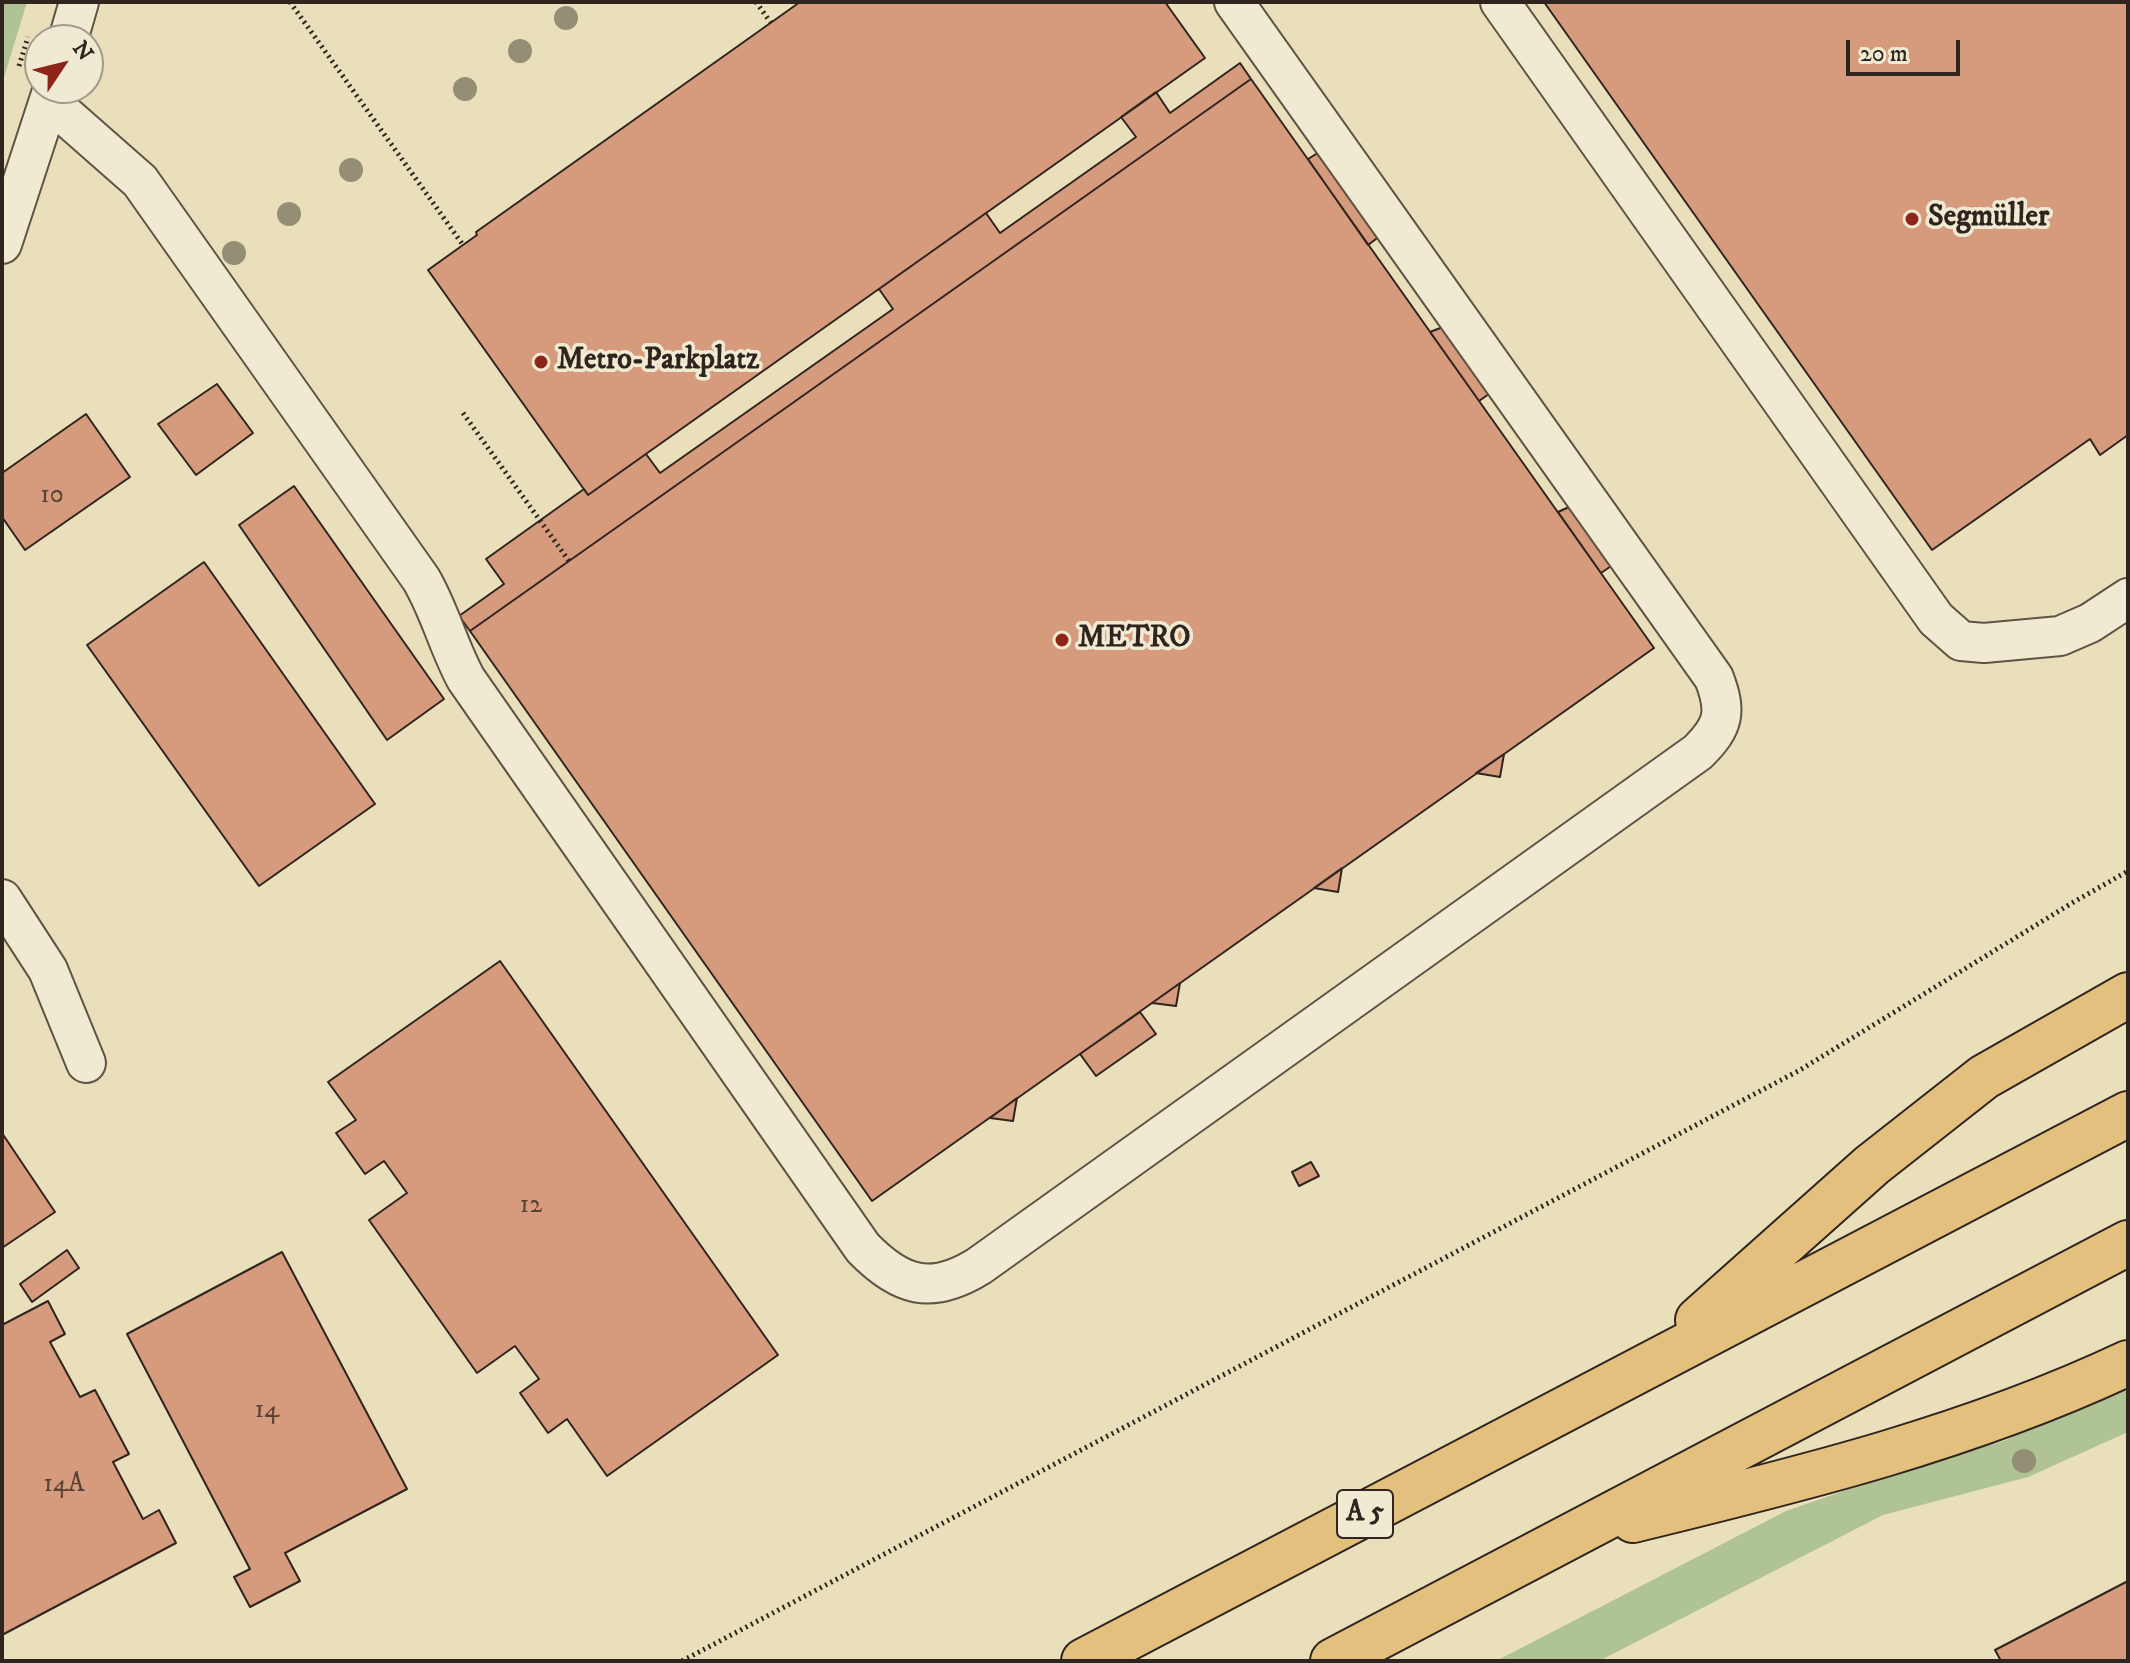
<!DOCTYPE html>
<meta charset="utf-8">
<style>
body{margin:0}
#map{position:relative;width:2130px;height:1663px;overflow:hidden;background:#e9dfbb;font-family:"IM FELL DW Pica",serif}
canvas{display:block}
.frame{position:absolute;inset:0;border:4px solid #2f241e;pointer-events:none}
.north{position:absolute;left:24px;top:24px;width:80px;height:80px;box-sizing:border-box;background:#f1ead3;border:2px solid #a39b8b;border-radius:50%;rotate:55deg;font-size:22px;font-weight:700;line-height:32px;text-align:center;color:#2f241e}
.north::after{content:'';display:block;margin:auto;width:28px;height:36px;background:#8f2418;clip-path:polygon(50% 0,100% 100%,50% 72%,0 100%)}
.scale{position:absolute;left:1846px;top:40px;width:114px;height:36px;box-sizing:border-box;border:4px solid #2f241e;border-top:0;padding-left:10px;font-size:24px;line-height:28px;white-space:nowrap;color:#2f241e;-webkit-text-stroke:6px #f1ead3;paint-order:stroke}
</style>
<div id="map">
<canvas width="2130" height="1663"></canvas>
<div class="frame"></div>
<div class="north">N</div>
<div class="scale">20 m</div>
</div>
<script>
const ctx = document.querySelector('canvas').getContext('2d');
ctx.lineJoin = 'round';
function fill(path, color) { ctx.fillStyle = color; ctx.fill(path, 'evenodd'); }
function trace(path, color, width, dash) { ctx.strokeStyle = color; ctx.lineWidth = width; ctx.lineCap = dash ? 'butt' : 'round'; ctx.setLineDash(dash || []); ctx.stroke(path); }
function drawText(font, color, halo, rows, align = 'center') {
  ctx.font = font + ' "IM FELL DW Pica",serif'; ctx.lineWidth = 7; ctx.setLineDash([]); ctx.textBaseline = 'middle'; ctx.strokeStyle = halo; ctx.fillStyle = color; for (const [text, x, y, turn = 0] of rows) {
    ctx.save(); ctx.translate(x, y); ctx.rotate((+turn || 0) * Math.PI / 180); ctx.textAlign = isNaN(turn) ? turn : align; if (halo) ctx.strokeText(text, 0, 0); ctx.fillText(text, 0, 0); ctx.restore();
  }
}
const green = new Path2D(`
 M2,2H27L2,84Z
 M2128,1384V1432L2028,1477L1883,1515L1599,1661H1496L1786,1511L1898,1472L2004,1441Z`);
const building = new Path2D(`
 M800,2H1165L1205,58L588,495L428,270L477,235L476,232Z
 M1544,2H2128V435L2100,455L2090,439L1932,550Z
 M1240,63L1251,79L470,631L459,616L504,584L486,559L584,489L588,495L646,454L660,473L893,309L879,289L986,213L1000,233L1136,137L1121,117L1156,92L1170,113Z
 M1251,79L1654,648L872,1201L470,631Z
 M1342,138L1388,230L1368,245L1308,159Z
 M1453,323L1499,387L1479,401L1430,332Z
 M217,384L253,433L196,475L158,424Z
 M86,414L130,477L25,550L2,517V473Z
 M294,486L444,699L387,740L239,525Z
 M1580,502L1620,560L1601,573L1558,512Z
 M204,562L375,804L259,886L87,645Z
 M1504,754L1500,777L1476,773Z
 M1342,868L1338,892L1314,888Z
 M500,961L778,1355L607,1476L567,1419L548,1433L520,1393L539,1379L515,1346L477,1373L369,1220L407,1193L384,1161L365,1174L336,1133L356,1120L328,1082Z
 M1180,983L1176,1006L1152,1003Z
 M1140,1012L1156,1034L1096,1076L1080,1054Z
 M1017,1098L1013,1121L990,1118Z
 M2,1133L55,1212L2,1248Z
 M1311,1162L1319,1176L1299,1186L1292,1172Z
 M67,1250L79,1268L32,1302L20,1284Z
 M282,1252L407,1489L285,1553L300,1581L250,1607L234,1577L250,1569L127,1334Z
 M48,1301L65,1334L50,1342L80,1397L95,1390L129,1454L113,1462L143,1519L159,1510L176,1543L2,1635V1325Z
 M2128,1581V1661H2001L1995,1650Z`);
const path = new Path2D(`
 M290,2L463,245
 M756,2L771,23
 M19,66L28,37
 M463,413L569,561
 M682,1661L1800,1070L2072,903L2128,871`);
const minor = new Path2D(`
 M1500,2L1936,619L1961,641L1984,643L2060,636L2090,623L2128,598
 M68,40L79,2
 M49,101L140,181L421,579C440,611 448,646 466,679L863,1248C900,1286 931,1296 979,1266L1698,752C1724,726 1727,712 1714,678L1234,2
 M2,244L53,88
 M2,899L48,970L86,1063`);
const highway = new Path2D(`
 M1698,1320L1872,1165L1984,1077L2128,995
 M1633,1520C1802,1479 1971,1437 2128,1363
 M1084,1661L2128,1114
 M1333,1661L2128,1243`);
const trees = [
 [566,18],
 [520,51],
 [465,89],
 [351,170],
 [289,214],
 [234,253],
 [2024,1461]
];
const markers = [
 [1912,219,8,"#8f2418"],
 [541,362,8,"#8f2418"],
 [1062,640,8,"#8f2418"]
];
const numberNames = [
 ["10",52,497],
 ["12",531,1207],
 ["14",267,1412],
 ["14A",64,1486]
];
const shields = [
 [1365,1514,56]
];
const shieldNames = [
 ["A 5",1365,1514]
];
const poiNames = [
 ["Segmüller",1928,219],
 ["Metro-Parkplatz",557,362],
 ["METRO",1078,640]
];
fill(green, '#b0c395');
fill(building, '#d69a7d');
trace(building, '#2f241e', 2);
trace(minor, '#5e5345', 42);
trace(highway, '#2f241e', 48);
trace(path, '#2f241e', 5, [2, 4]);
trace(minor, '#f1ead3', 38);
trace(highway, '#e4c07e', 44);
ctx.fillStyle = '#948e75';
for (const [x, y] of trees) { ctx.beginPath(); ctx.arc(x, y, 12, 0, 2 * Math.PI); ctx.fill(); }
for (const [x, y, r, color] of markers) { const dot = new Path2D(); dot.arc(x, y, r, 0, 2 * Math.PI); ctx.fillStyle = color; ctx.fill(dot); trace(dot, '#f1ead3', 3); }
drawText('26px', '#594236', null, numberNames);
for (const [x, y, w] of shields) { const box = new Path2D(); box.roundRect(x - w / 2, y - 24, w, 48, 6); ctx.fillStyle = '#f1ead3'; ctx.fill(box); trace(box, '#2f241e', 2); }
drawText('bold 28px', '#2f241e', null, shieldNames);
drawText('bold 30px', '#2f241e', '#f1ead3', poiNames, 'left');
</script>
